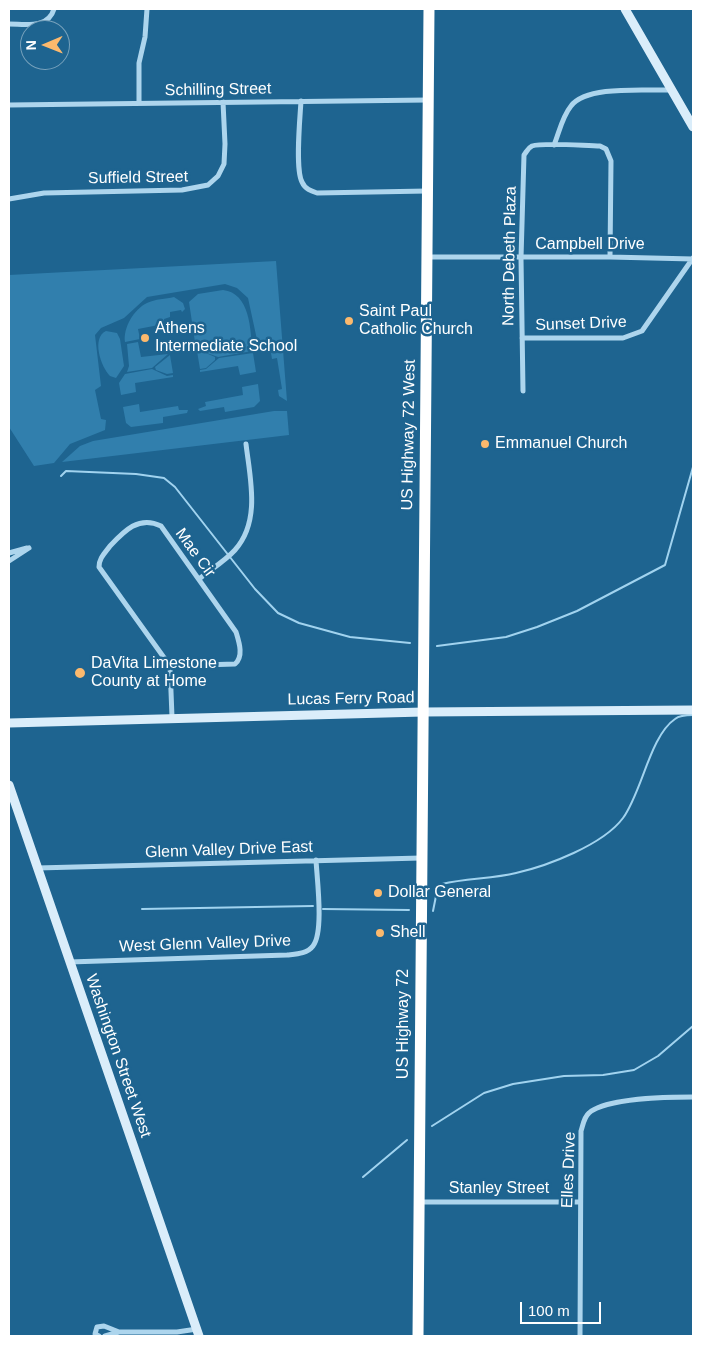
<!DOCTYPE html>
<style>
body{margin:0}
#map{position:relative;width:702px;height:1345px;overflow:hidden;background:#1e6490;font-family:Helvetica,sans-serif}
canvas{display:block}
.frame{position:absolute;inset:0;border:10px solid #fff;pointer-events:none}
.north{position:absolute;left:20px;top:20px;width:50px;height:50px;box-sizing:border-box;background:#1e6490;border:1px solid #78a2bc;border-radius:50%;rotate:269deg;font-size:14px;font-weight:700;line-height:20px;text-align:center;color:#fff}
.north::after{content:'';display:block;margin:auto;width:18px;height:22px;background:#fcb96d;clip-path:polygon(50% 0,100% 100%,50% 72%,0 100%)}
.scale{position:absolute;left:520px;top:1302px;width:81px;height:22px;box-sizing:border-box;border:2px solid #fff;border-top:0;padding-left:6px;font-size:15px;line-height:18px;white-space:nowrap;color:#fff;-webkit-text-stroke:4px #1e6490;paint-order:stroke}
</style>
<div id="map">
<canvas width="702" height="1345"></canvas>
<div class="frame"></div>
<div class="north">N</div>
<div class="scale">100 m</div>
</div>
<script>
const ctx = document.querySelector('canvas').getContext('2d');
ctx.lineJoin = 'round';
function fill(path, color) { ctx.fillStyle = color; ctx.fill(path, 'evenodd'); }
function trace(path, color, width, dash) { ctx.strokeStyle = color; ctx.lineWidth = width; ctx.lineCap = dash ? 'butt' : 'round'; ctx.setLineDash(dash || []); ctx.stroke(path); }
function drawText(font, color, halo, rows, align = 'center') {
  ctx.font = font + ' Helvetica,sans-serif'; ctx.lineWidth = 5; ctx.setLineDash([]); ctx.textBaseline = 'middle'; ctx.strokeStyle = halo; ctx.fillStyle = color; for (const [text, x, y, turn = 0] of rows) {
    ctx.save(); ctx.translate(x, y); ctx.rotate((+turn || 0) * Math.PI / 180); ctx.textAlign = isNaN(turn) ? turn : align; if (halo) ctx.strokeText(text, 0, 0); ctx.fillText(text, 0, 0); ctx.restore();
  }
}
const green = new Path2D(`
 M276,261L287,401L279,396L278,390L282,389L277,358L272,359L271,353L259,349L248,298L237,288L225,284L147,297L124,318L101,328L95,335L101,386L95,390L101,419L106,420L105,430L70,444L54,463L34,466L9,427V275Z
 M223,290C250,293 251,330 252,351L218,357L196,349L189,302L198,294Z
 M174,297L183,303L185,309L182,312L181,310L170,312V317L164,319V324L138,329L140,339L125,342C123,328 134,309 147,303C155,299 166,299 174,297Z
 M106,331L117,333L120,339L124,366L116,378L110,376C101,367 91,338 106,331Z
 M138,342L141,357L168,354L152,368L127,372L129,366L127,344Z
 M199,350L215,357V360L206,368L200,369L197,351Z
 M253,353L256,372L240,375L238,366L200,372V370L206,369L219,358Z
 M170,355L173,373L167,374L156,370L155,367Z
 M152,369L167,376L173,375V377L135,383L136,392L121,395L119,383L125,374Z
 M258,384L260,401L254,407L225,412L224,407L200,411L198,409L206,406L205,402L243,395L242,387Z
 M139,404L140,412L178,406L179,410H188L187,413L163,417V423L131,427L126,423L123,407Z
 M274,411H287L289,435L62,462L80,446L93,441Z`);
const stream = new Path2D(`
 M61,476L66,471L136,474L164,478L175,487L255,589L278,613L299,623L350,637L410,643
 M437,646L506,637L537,627L577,611L665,565L693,467
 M142,909L313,906
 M323,909L409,910
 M433,911L438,886L442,884C466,878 492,879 516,873C547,866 603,845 623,818C642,792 650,736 675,719C680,715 688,715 693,715
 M432,1126L484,1093L513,1084L564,1076L603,1075L634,1070L658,1056L693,1026
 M363,1177L407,1140`);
const street = new Path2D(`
 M9,24C26,24 48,29 54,9
 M301,101C300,118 295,169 302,182C305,189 311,191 317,193L427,191
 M139,103V63L145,37L147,9
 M9,105L428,100
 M554,145C559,133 562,117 571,106C587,85 645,91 670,90
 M9,199L44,193L182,190L208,185L218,176L224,164L225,144L223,102
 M427,257H610L693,259
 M522,338H623L642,331L693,258
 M523,391L521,258L524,155C527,151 528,148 532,146C544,142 586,146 600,146L606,149L611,161L610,257
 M9,553L27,548
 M9,561L29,548
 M199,579C210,570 225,561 235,550C261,521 250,478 246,444
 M170,666L235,664C244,656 239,642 236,632L161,526C139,515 124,531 110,546C105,553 99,558 99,567L170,666L172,717
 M37,868L421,858
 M69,962L287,955C296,954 307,954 313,946C324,932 317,879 316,860
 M419,1202H580
 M119,1332H177L197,1329
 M99,1336L95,1334L97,1327L104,1326L119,1332L105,1336
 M580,1336L581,1131C583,1125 584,1117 589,1113C606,1098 670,1097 693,1097`);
const secondary = new Path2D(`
 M625,9L693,127
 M9,723L423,712L693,710
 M9,785L199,1336`);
const highway = new Path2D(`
 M418,1336L429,9`);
const markers = [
 [349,321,5,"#fcb96d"],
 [145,338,5,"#fcb96d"],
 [485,444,5,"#fcb96d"],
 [80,673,6,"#fcb96d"],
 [378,893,5,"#fcb96d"],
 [380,933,5,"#fcb96d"]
];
const streetNames = [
 ["Schilling Street",218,90,-1],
 ["Suffield Street",138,178,-1],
 ["Campbell Drive",590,245],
 ["North Debeth Plaza",510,256,-89],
 ["Sunset Drive",581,324,-2],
 ["US Highway 72 West",409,435,-89],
 ["Mae Cir",195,553,54],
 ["Lucas Ferry Road",351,699,-1],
 ["Glenn Valley Drive East",229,850,-2],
 ["West Glenn Valley Drive",205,944,-2],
 ["US Highway 72",404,1024,-90],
 ["Washington Street West",118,1056,71],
 ["Elles Drive",569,1170,-88],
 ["Stanley Street",499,1189]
];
const poiNames = [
 ["Saint Paul",359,312],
 ["Catholic Church",359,330],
 ["Athens",155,329],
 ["Intermediate School",155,347],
 ["Emmanuel Church",495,444],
 ["DaVita Limestone",91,664],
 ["County at Home",91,682],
 ["Dollar General",388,893],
 ["Shell",390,933]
];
fill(green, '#317fad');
trace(stream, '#a1d3ef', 2);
trace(street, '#add5ed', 5);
trace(secondary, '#daedfa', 9);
trace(highway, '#fff', 11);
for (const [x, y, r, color] of markers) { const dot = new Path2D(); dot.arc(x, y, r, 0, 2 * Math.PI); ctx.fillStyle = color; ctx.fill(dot); trace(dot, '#1e6490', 2); }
drawText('16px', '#fff', '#1e6490', streetNames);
drawText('16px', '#fff', '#1e6490', poiNames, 'left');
</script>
